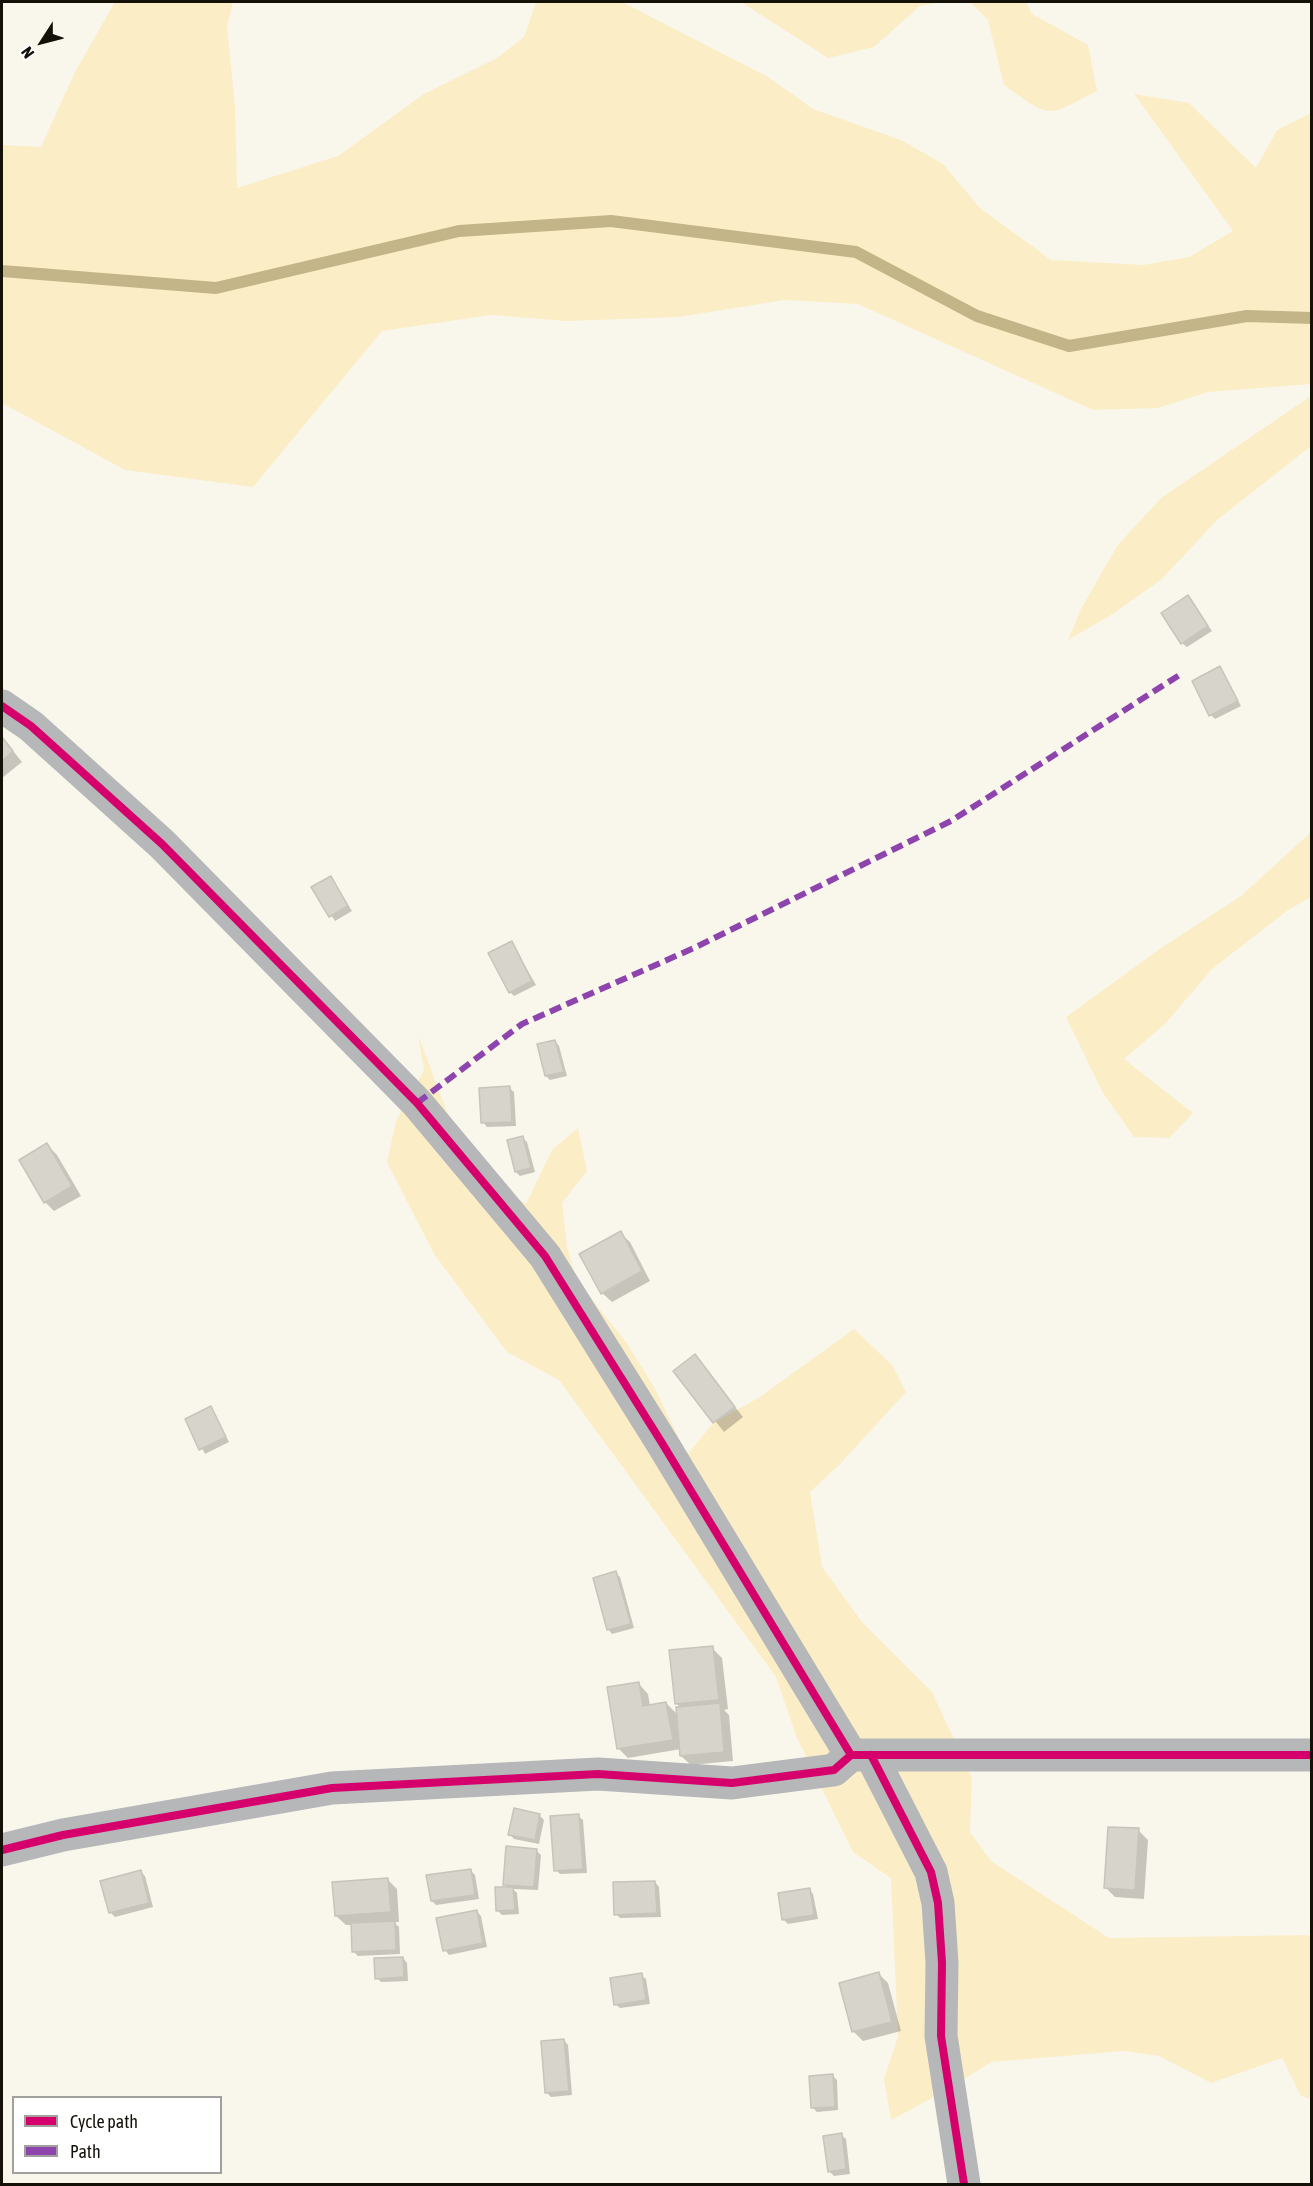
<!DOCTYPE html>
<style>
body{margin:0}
#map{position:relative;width:1313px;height:2186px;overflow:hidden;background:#f9f6ec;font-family:"Asap Condensed",sans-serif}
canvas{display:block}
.frame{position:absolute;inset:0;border:3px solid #141109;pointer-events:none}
.legend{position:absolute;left:12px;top:2096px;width:210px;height:78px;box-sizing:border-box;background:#fff;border:2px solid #a1a09d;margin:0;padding:8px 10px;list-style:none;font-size:18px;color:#141109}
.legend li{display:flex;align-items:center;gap:12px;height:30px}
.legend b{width:30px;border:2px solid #a1a09d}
.north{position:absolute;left:12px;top:12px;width:60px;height:60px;-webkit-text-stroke:4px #fff;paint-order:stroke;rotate:234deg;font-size:16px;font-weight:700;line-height:24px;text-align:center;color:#141109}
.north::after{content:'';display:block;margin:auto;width:21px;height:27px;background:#141109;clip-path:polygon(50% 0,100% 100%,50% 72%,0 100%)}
</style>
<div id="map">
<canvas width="1313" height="2186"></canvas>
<div class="frame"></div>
<ul class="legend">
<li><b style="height:8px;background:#d6006c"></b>Cycle path</li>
<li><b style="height:8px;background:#8e44ad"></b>Path</li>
</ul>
<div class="north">N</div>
</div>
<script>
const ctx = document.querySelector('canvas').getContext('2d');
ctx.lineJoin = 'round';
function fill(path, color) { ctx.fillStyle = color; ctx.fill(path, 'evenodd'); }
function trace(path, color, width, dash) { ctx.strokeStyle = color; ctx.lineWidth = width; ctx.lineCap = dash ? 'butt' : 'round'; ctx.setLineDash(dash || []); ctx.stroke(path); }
const green = new Path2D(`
 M115,2H233L227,27L235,107L237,188L338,156L424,94L497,58L524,37L536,2H622L768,77L813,109L901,140L943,164L980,208L1051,260L1143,265L1189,257L1233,231L1134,94L1189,103L1256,168L1277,130L1311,113V384L1208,392L1158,408L1093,410L858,304L784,300L679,317L566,321L491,315L382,331L253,487L125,470L2,403V145L41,147L75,72Z
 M741,2H942L920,6L874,47L828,58Z
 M970,2H1026L1032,14L1088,45L1097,91C1045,118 1052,119 1004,85L988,20Z
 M1311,396V446L1217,520L1162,579L1111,615L1068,640L1082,607L1117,546L1161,498Z
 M1311,832V897L1288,910L1212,969L1165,1024L1124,1059L1193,1113L1169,1138L1134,1137L1103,1093L1066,1017L1161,948L1241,896Z
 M418,1035L455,1133L500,1187L526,1204L552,1150L578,1128L587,1171L562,1203L567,1247L577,1281L626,1342L654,1387L687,1455L713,1423L760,1397L854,1329L892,1365L906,1392L840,1464L810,1492L822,1567L862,1622L932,1692L972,1778L970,1832L991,1861L1109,1938L1311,1935V2099L1301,2096L1282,2058L1211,2083L1159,2056L1124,2051L991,2062L949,2089L891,2120L884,2079L898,2037L891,1878L853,1852L797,1738L776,1677L559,1380L507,1352L434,1254L387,1162L396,1121L424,1070Z`);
const shadow = new Path2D(`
 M1188,597L1212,631L1187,647L1182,643Z
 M1220,668L1241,706L1215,719L1211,715Z
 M2,737L22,762L2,778Z
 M335,883L352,911L335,921L314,888Z
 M512,943L536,985L514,996L510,992Z
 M555,1041L559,1046L567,1076L550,1080L546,1076Z
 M509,1088L514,1092L516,1126L487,1127L483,1122Z
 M522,1138L527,1142L535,1172L520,1176L516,1172Z
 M47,1145L57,1155L81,1196L54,1211L45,1202Z
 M620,1233L630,1242L650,1281L612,1302L602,1293Z
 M695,1356L743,1417L724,1432L675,1371Z
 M211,1408L229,1442L205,1454L187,1420Z
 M615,1573L620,1577L634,1628L612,1634L608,1629Z
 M712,1648L722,1658L728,1709L724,1710L729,1715L733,1761L691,1765L681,1756V1749L628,1758L618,1748L639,1684L648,1694L650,1706L666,1703L678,1715L681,1708L677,1704Z
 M540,1816L544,1820L539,1844L514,1839L510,1834Z
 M578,1816L583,1820L587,1873L560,1874L556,1870Z
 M1138,1830L1148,1840L1144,1899L1115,1897L1106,1888Z
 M536,1850L541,1855L538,1890L513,1889L517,1893L519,1914L502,1915L498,1911L508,1888L504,1884Z
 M470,1870L475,1875L479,1899L436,1905L432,1901Z
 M140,1871L145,1876L153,1907L115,1917L110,1912Z
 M387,1879L397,1889L399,1922H393L399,1927L400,1954L358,1956L354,1952L352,1925H346L336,1916Z
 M655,1882L659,1887L661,1917L620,1918L616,1914Z
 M809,1890L813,1894L818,1919L788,1924L783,1919Z
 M476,1911L481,1916L487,1947L449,1955L445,1950Z
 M403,1958L407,1963L408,1981L381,1982L377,1978Z
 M879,1974L888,1983L901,2031L863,2041L853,2031Z
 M641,1975L646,1979L650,2004L620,2008L615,2004Z
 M564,2040L568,2045L572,2095L551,2097L547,2093Z
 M832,2075L837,2080L838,2110L817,2112L812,2107Z
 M841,2135L846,2139L850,2174L834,2176L829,2171Z`);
const stream = new Path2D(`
 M2,271L216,288L459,231L611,221L856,252L977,316L1069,346L1247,316L1312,318`);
const building = new Path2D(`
 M1188,595L1208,626L1181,644L1161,613Z
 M1220,666L1238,701L1209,716L1192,681Z
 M2,737L13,751L2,761Z
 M331,876L348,906L329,917L311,887Z
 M512,941L532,981L509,993L488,953Z
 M555,1040L564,1072L545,1076L537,1044Z
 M510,1086L512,1122L481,1123L479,1088Z
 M523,1136L531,1168L515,1172L507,1140Z
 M47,1143L72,1186L44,1203L19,1160Z
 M621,1231L642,1271L601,1294L579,1254Z
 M695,1354L735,1407L713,1423L673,1371Z
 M211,1406L226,1437L199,1450L185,1419Z
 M616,1571L631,1624L607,1630L593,1578Z
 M713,1646L719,1700L675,1704L669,1650Z
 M639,1682L643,1706L666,1702L673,1740L617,1749L607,1687Z
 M720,1703L724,1752L680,1756L676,1707Z
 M514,1808L540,1814L535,1840L508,1835Z
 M579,1814L583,1869L554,1871L550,1816Z
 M1108,1827L1139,1828L1135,1890L1104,1888Z
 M506,1846L537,1849L534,1887L503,1885Z
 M471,1869L475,1895L431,1901L426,1875Z
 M141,1870L149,1903L109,1913L100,1881Z
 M388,1878L391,1912L335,1916L332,1882Z
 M655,1881L657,1913L614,1915L613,1882Z
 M495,1887H513L515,1910L496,1911Z
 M810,1888L814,1915L782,1920L778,1893Z
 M477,1910L483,1943L443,1951L436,1918Z
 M395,1921L396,1950L352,1952L351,1923Z
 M403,1957L404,1977L375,1979L374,1958Z
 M879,1972L892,2022L852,2032L839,1983Z
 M642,1973L646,2000L614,2005L610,1978Z
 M564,2039L569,2091L545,2093L541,2041Z
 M833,2074L835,2107L811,2108L809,2076Z
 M842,2133L846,2169L828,2172L823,2136Z`);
const minor = new Path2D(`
 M2,706L31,726L162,844L417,1103L545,1256L662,1443L851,1755
 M871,1755L931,1872L938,1903L942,1963L941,2036L964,2184
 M2,1850L63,1835L332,1788L598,1774L732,1783L834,1770L851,1755H1312`);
const quiet = new Path2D(`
 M417,1103L522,1024L694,948L951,821L1181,674`);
const cycleway = new Path2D(`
 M2,706L31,726L162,844L417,1103L545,1256L662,1443L851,1755
 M871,1755L931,1872L938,1903L942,1963L941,2036L964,2184
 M2,1850L63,1835L332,1788L598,1774L732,1783L834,1770L851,1755H1312`);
fill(green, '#fbeec7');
fill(shadow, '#0003');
trace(stream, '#c3b587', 12);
fill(building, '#d6d4cb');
trace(building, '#c7c4bb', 1.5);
trace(minor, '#b5b7b8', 33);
trace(quiet, '#8e44ad', 6, [12, 6]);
trace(cycleway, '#d6006c', 8);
</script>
